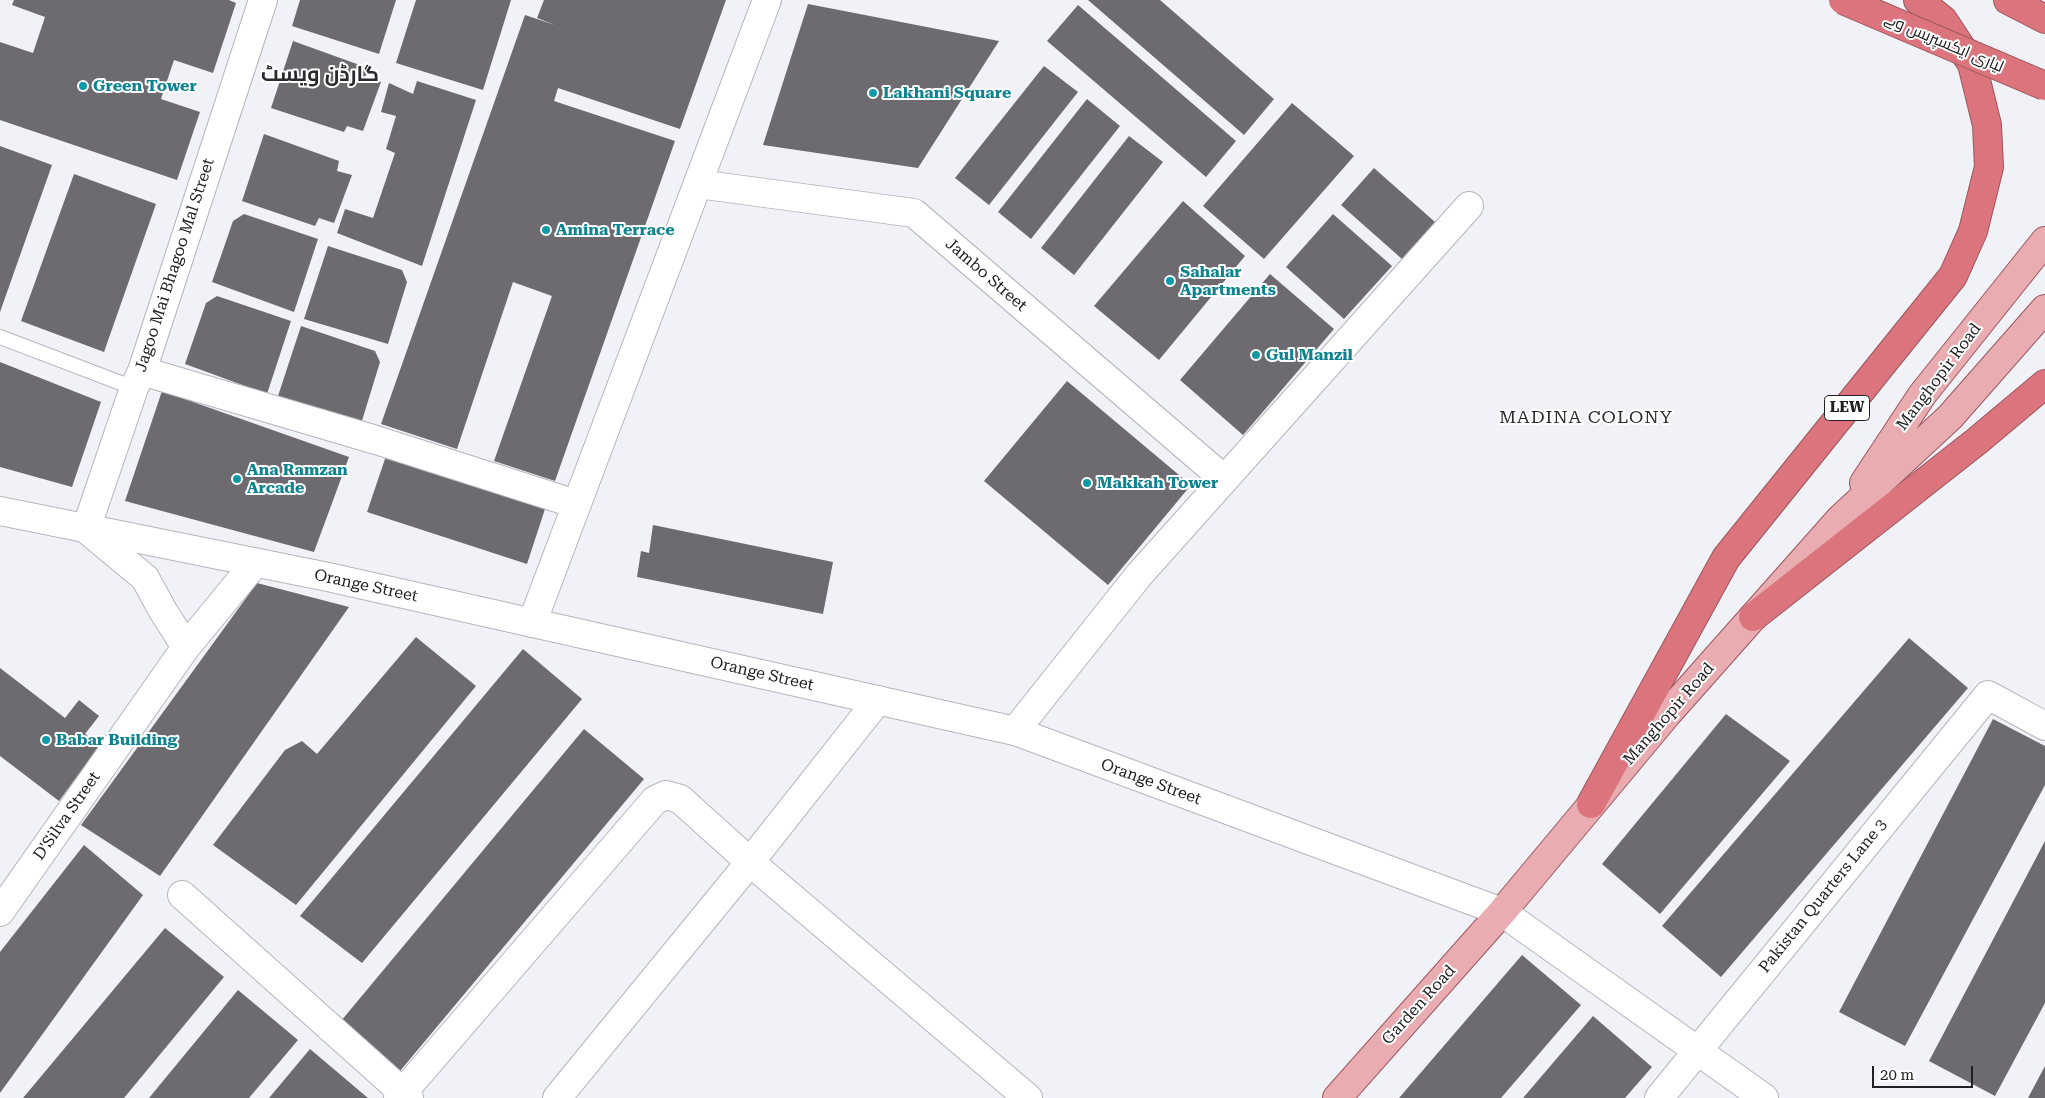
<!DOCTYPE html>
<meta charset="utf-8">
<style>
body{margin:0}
#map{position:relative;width:2045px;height:1098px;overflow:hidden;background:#f1f1f8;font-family:"Roboto Serif",serif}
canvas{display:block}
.scale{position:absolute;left:1872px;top:1066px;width:101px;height:22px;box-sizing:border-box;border:2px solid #212124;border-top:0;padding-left:6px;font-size:15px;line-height:18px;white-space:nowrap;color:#212124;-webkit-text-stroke:4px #fff;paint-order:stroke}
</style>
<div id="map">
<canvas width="2045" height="1098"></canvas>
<div class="scale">20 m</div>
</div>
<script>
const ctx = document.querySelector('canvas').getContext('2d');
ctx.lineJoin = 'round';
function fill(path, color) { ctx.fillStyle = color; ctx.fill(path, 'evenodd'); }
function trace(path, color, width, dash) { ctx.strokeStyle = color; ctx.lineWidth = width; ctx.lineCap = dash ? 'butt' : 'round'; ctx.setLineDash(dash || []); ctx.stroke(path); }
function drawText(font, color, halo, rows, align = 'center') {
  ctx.font = font + ' "Roboto Serif",Cairo,serif'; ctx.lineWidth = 4; ctx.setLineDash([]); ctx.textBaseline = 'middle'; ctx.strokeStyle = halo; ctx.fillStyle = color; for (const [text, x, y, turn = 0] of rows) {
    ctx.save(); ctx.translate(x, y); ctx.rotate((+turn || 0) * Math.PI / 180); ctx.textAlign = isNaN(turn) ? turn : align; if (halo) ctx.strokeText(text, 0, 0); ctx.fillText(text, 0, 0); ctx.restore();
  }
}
const building = new Path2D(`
 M14,0H229L236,3L213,73L174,60L161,99L200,112L177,180L0,120V42L33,53L45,17L12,5Z
 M300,0H396L379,54L292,26Z
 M416,0H511L483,90L396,63Z
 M544,0H726L680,129L558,88L554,101L675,141L555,481L494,461L552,296L513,282L457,449L381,424L525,15L555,25L537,18Z
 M1088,0H1160L1274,99L1244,135Z
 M808,4L999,41L918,168L763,145Z
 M1078,5L1236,141L1206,177L1047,41Z
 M293,41L368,68L365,78L381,82L363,131L347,126L344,132L271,108Z
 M1044,66L1078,92L989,205L955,178Z
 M417,81L476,100L422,266L337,233L345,209L373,218L395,153L386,149L396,116L381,112L389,83L413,94Z
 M1087,99L1120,126L1031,239L998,212Z
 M1292,103L1354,156L1264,259L1203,206Z
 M264,134L339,161L337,171L352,175L334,223L319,218L315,226L242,201Z
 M1129,136L1163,162L1074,275L1041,248Z
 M0,146L52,165L0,312Z
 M1374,168L1435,222L1402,259L1341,205Z
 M74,174L156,204L104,352L21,321Z
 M1183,201L1245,256L1159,360L1094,306Z
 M244,214L318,239L294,312L212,282L233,221Z
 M1333,214L1392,266L1344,319L1286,267Z
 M328,246L402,270L407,282L388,344L304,319Z
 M1270,274L1334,329L1243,435L1180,380Z
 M217,296L291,321L267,394L185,364L206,303Z
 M301,326L375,351L380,362L361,424L277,399Z
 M0,362L101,402L72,487L0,467Z
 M1067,381L1191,485L1108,585L984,481Z
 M162,391L349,457L314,552L125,501Z
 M386,456L545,509L527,564L367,512Z
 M653,525L833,562L823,614L637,577L641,551L649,553Z
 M257,583L349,607L160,876L81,825Z
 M416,637L476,686L296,905L213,845L285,750L302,741L317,754Z
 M1909,638L1968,688L1721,977L1662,926Z
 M523,649L582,699L362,963L300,916Z
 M0,668L65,718L79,700L99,716L85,734L100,745L59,801L0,756Z
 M1726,714L1790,761L1660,914L1602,864Z
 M1993,719L2045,746V785L1905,1046L1839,1012Z
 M584,729L644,779L400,1071L341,1021Z
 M2045,841V1003L1995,1096L1929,1061Z
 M84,845L143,895L0,1093V952Z
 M165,928L224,977L124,1098H23Z
 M1522,955L1581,1005L1501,1098H1399Z
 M238,990L298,1040L249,1098H149Z
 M1593,1016L1652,1067L1625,1098H1523Z
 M310,1049L368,1098H269Z
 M2045,1066V1098H2028Z`);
const service = new Path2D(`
 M0,337L134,388`);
const minor = new Path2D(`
 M698,184L914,213L1224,479
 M142,371L376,440L576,504
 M532,623L767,0
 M186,647L163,611L145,578L86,529L134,388L142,371L263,0
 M1015,731L1139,575L1469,206
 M182,895L409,1098
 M0,912L186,647L255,563
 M1502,912L1764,1098
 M398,1098L655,800L666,795L680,799L750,862L1028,1098
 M557,1098L750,862L878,700
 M1659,1098L1988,695L2045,726`);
const tertiary = new Path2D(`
 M0,511L328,577L1015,731L1502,912`);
const primary = new Path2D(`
 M1864,483L1922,395L2045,241
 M1337,1098L1502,912L1668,713L1840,519L1950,417L2045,309`);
const motorway = new Path2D(`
 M2008,0L2045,19
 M1753,617L1977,441L2045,384
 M1591,804L1726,558L1953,276L1973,231L1989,167L1987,125L1972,64L1943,20L1918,0`);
const motorwayBridge = new Path2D(`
 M1843,0L2045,86`);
const markers = [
 [83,86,5,"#0f9aa8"],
 [873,93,5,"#0f9aa8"],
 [546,230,5,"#0f9aa8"],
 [1170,281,5,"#0f9aa8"],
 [1256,355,5,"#0f9aa8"],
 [237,479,5,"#0f9aa8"],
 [1087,483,5,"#0f9aa8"],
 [46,740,5,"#0f9aa8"]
];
const shields = [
 [1847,408,45]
];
const shieldNames = [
 ["LEW",1847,408]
];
const streetNames = [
 ["لیاری ایکسپریس وے",1944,43,23],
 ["Jagoo Mai Bhagoo Mal Street",175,265,-72],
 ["Jambo Street",986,275,41],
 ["Manghopir Road",1939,377,-53],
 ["Orange Street",366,586,12],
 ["Orange Street",762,674,13],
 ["Manghopir Road",1669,714,-49],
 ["Orange Street",1151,782,20],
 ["D'Silva Street",67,816,-55],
 ["Pakistan Quarters Lane 3",1823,896,-51],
 ["Garden Road",1419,1005,-48]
];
const cultureNames = [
 ["Green Tower",93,86],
 ["Lakhani Square",883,93],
 ["Amina Terrace",556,230],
 ["Sahalar",1180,272],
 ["Apartments",1180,290],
 ["Gul Manzil",1266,355],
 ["Ana Ramzan",247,470],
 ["Arcade",247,488],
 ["Makkah Tower",1097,483],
 ["Babar Building",56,740]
];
const neighbourhoodNames = [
 ["MADINA COLONY",1586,418]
];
const districtNames = [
 ["گارڈن ویسٹ",320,75]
];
fill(building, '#6d6b70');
trace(service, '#b5b5bc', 16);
trace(minor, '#b5b5bc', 30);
trace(tertiary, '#b5b5bc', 30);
trace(primary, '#9a575e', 30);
trace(motorway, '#9a575e', 30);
trace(service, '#fff', 14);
trace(minor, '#fff', 28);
trace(tertiary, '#fff', 28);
trace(primary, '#e9acb1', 28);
trace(motorway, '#db747d', 28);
trace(motorwayBridge, '#9a575e', 30, []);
trace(motorwayBridge, '#db747d', 28);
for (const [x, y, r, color] of markers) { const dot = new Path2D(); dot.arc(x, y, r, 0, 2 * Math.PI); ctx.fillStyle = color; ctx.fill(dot); trace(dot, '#fff', 2); }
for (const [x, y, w] of shields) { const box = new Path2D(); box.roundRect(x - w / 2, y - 12.5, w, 25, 4); ctx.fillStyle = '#fff'; ctx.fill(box); trace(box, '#212124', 1); }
drawText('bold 15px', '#212124', null, shieldNames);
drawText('16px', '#212124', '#fff', streetNames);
drawText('bold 16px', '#0d838f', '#fff', cultureNames, 'left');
ctx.letterSpacing = '1px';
drawText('18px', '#2a2b30', '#fff', neighbourhoodNames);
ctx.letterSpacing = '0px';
drawText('bold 21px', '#2a2b30', '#fff', districtNames);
</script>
